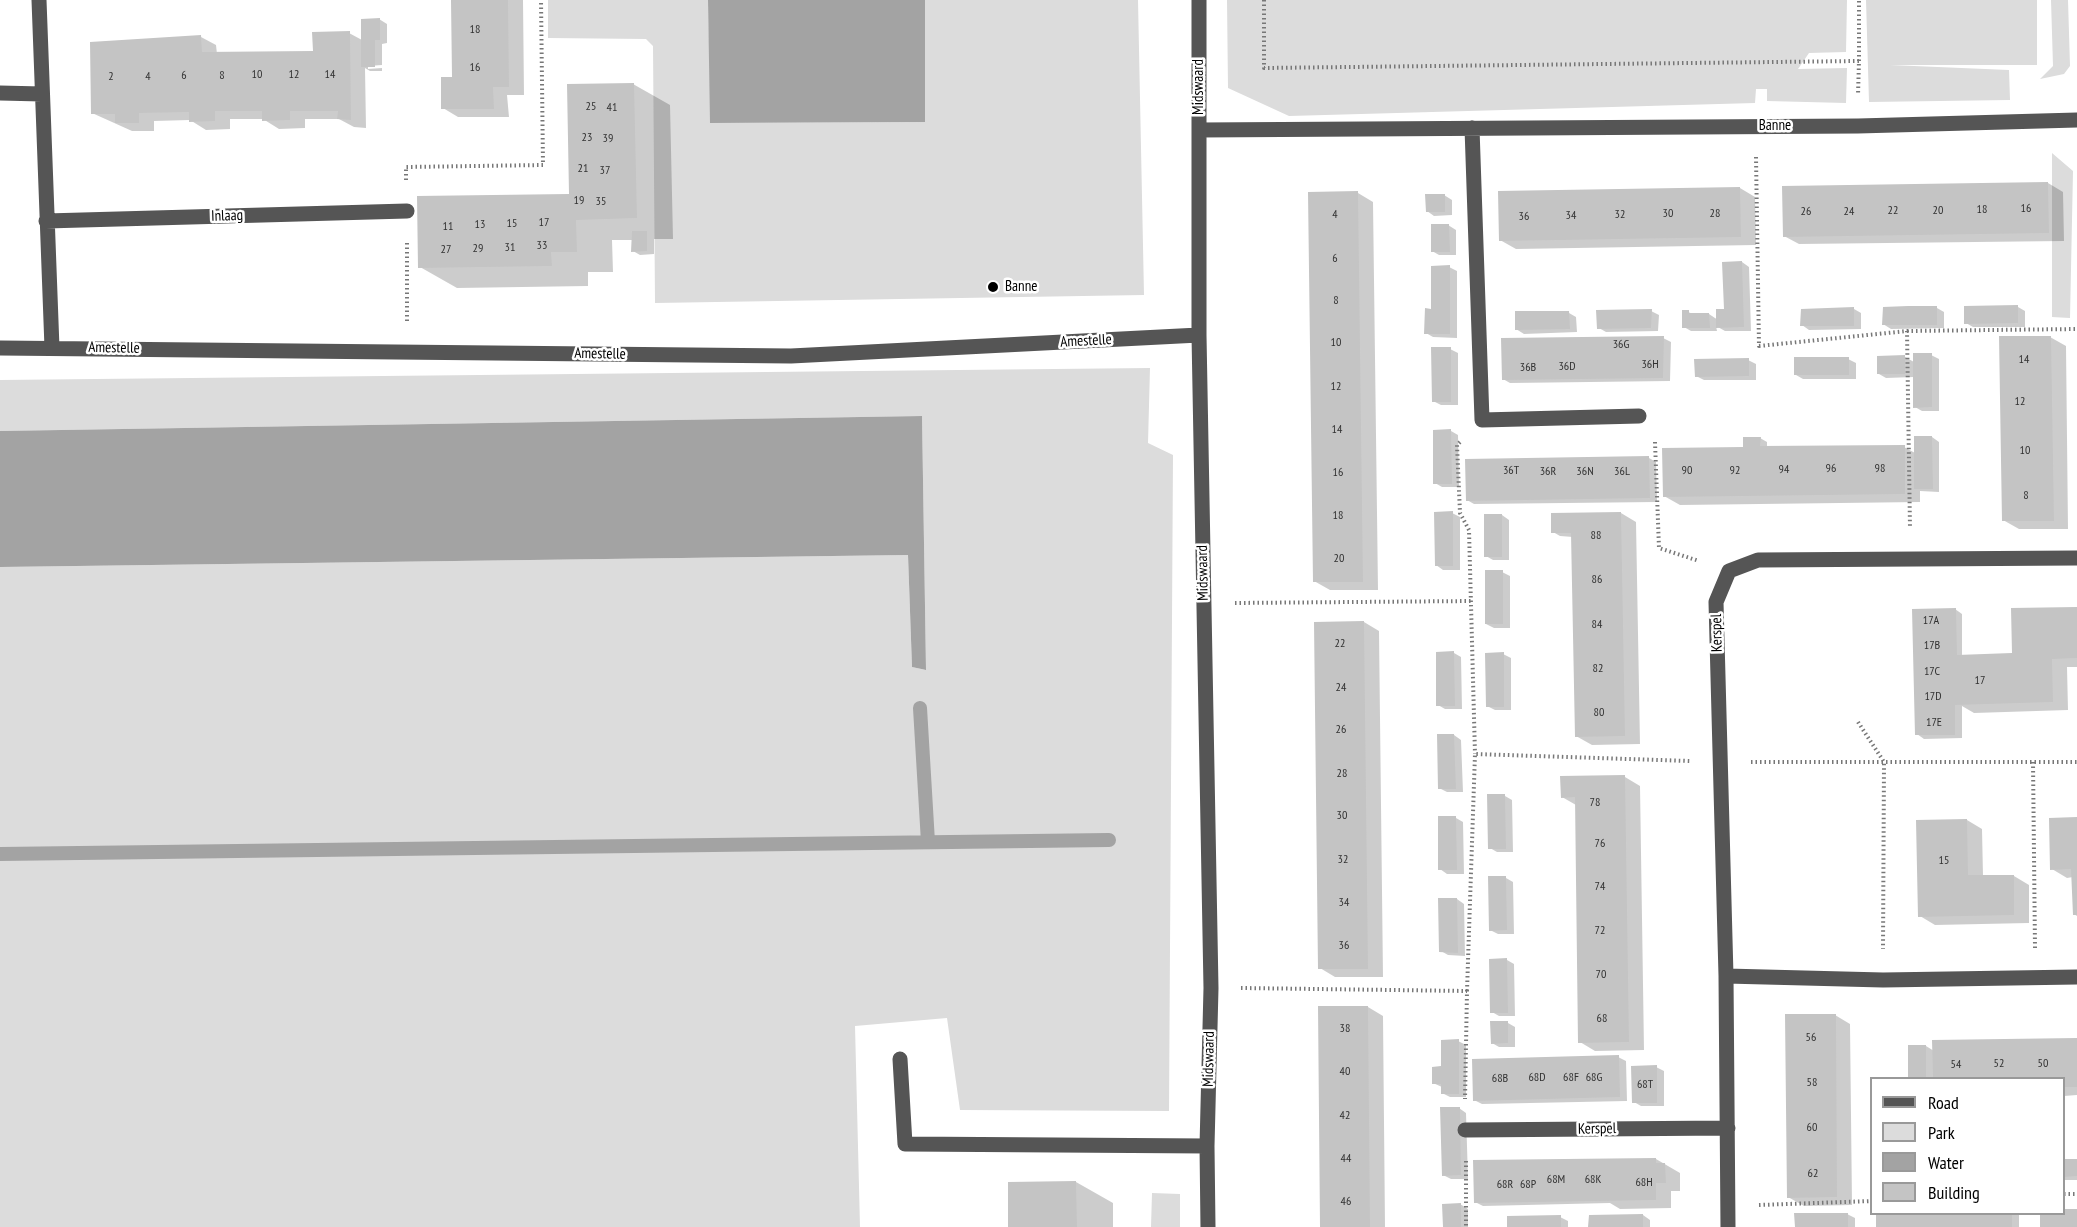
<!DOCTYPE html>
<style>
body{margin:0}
#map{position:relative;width:2077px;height:1227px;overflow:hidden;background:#fff;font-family:"PT Sans Narrow",sans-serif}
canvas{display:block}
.legend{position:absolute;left:1870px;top:1077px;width:195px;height:138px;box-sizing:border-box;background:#fff;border:2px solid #999;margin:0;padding:8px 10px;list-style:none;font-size:18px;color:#000}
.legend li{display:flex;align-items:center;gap:12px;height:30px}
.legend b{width:30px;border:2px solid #999}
</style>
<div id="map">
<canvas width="2077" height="1227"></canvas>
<ul class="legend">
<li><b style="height:8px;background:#555"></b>Road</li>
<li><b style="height:16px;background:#dcdcdc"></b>Park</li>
<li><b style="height:16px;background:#a3a3a3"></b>Water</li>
<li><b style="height:16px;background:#c4c4c4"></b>Building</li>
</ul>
</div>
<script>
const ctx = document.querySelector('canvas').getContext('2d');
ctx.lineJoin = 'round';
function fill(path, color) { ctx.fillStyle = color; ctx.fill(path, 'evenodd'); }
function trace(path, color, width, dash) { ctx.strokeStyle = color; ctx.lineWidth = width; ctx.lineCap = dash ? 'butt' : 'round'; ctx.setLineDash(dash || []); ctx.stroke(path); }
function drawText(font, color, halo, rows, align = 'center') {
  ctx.font = font + ' "PT Sans Narrow",sans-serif'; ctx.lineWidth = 5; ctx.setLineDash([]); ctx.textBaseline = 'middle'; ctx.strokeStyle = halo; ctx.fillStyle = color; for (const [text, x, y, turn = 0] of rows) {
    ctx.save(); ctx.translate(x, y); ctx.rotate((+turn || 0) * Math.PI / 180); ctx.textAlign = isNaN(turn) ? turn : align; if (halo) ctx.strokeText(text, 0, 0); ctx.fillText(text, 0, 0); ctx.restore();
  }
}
const green = new Path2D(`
 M548,0H708L711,123L925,122V0H1138L1144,295L655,303L653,46L646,39L548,38Z
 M1227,0H1847L1846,52L1809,53L1798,69L1847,68L1846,103L1767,101V89H1756L1755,103L1289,116L1228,88Z
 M1866,0H2037V65H1890L2009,70L2010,100L1869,102Z
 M2051,0H2068L2070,66L2064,74L2040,79L2053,66Z
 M2052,153L2073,171L2070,318L2052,317Z
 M1150,368L1148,443L1173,455L1169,1111L960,1110L947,1018L855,1026L860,1227H0V567L908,555L912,667L926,670L922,416L0,431V380Z
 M1152,1193L1180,1194V1227H1151Z`);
const water = new Path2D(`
 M708,0H925V122L710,123Z
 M922,416L926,670L912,667L908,555L0,567V431Z`);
const shadow = new Path2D(`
 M452,0H523L524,95H507L509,117H458L443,108L453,78Z
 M379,19L387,24V43L382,44V65L368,66V69L382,68V71H370L365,68L366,128L354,127L339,119H305V128L279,129L263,119H230V129L206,130L190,120L154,121V131H132L92,113L201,37L216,45L217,54L315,53L349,33L362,40Z
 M633,84L670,105L673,239H654V254L640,255L633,251V240H612L613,272H588V286L457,288L420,267L570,195Z
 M2048,183L2063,192L2064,241L1799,244L1784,236Z
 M1740,188L1755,197L1756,245L1516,249L1500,240Z
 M1358,193L1373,202L1378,590H1330L1314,581Z
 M1444,195L1452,200V215L1434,216L1427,211Z
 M1448,225L1456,230V255H1439L1432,251Z
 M1742,262L1749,267L1751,331H1725L1716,326L1717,331H1691L1684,327L1688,312L1693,314H1709L1718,320L1725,310Z
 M1449,267L1457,271V338L1433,337L1426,333Z
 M2018,307L2025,311V327H1973L1966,323Z
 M1937,308L1944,312V328L1891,329L1883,324Z
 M1854,309L1861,313V329L1809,330L1802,325Z
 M1651,311L1659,315L1658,331L1606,332L1599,328Z
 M1569,313L1576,317L1577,332L1524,334L1516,329Z
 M2050,337L2066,346L2068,529H2019L2003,520Z
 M1663,338L1671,342L1670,381L1510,383L1503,379Z
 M1450,349L1458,353V405H1441L1433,401Z
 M1931,355L1939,359V411H1922L1915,407L1914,377L1886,378L1879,374L1905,357L1914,362Z
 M1848,359L1856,363V379H1803L1796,375Z
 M1748,360L1756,364V380H1704L1696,376Z
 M1434,431H1451L1458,435L1459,487H1442L1435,483Z
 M1932,437L1939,442V492L1920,491V502L1680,505L1664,496L1760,438L1767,442V448L1904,447L1915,453Z
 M1649,458L1656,462L1657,502L1474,504L1467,500Z
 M1452,513L1460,517V570H1443L1436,565Z
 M1621,513L1636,522L1640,744L1592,745L1576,736L1573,537L1560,536L1553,532L1552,514Z
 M1502,515L1509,520V560H1493L1486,556Z
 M1502,572L1510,576V628H1494L1486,624Z
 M1955,609L1962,614V656L2014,655L2077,609V667H2067L2068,710L1974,713L1962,706V738L1924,739L1917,734Z
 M1364,622L1379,631L1383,977H1335L1320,968Z
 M1454,653L1461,657L1462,709H1445L1438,705Z
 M1503,654L1511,658V710H1495L1487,706Z
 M1454,735L1461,740L1463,792H1447L1439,788Z
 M1625,777L1640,786L1644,1050L1595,1051L1580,1042L1576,805L1562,797Z
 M1505,796L1512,800L1513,852H1497L1490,848Z
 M1456,818L1463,822L1464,874H1447L1440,869Z
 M2077,819V916L2074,914L2073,877L2067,878L2052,869Z
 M1967,820L1982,829L1983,876H2014L2029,885V923L1935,925L1920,916Z
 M1506,878L1513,882L1514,934H1498L1490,930Z
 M1457,899L1464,904L1465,956L1448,955L1441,951Z
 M1507,960L1514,964L1515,1016H1499L1492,1012Z
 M1368,1007L1383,1016L1385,1227H1322Z
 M1835,1015L1850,1024L1852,1205L1804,1206L1788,1197Z
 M1508,1023L1515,1027V1047H1499L1492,1043Z
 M2077,1040V1095L2064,1096V1078H1910L1909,1046H1926L1934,1051Z
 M1458,1041L1466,1045V1097H1450L1442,1093V1087L1433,1083Z
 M1618,1057L1626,1061L1627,1101L1482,1104L1474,1100Z
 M1656,1067L1664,1071V1106H1641L1634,1102Z
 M1459,1108L1466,1113L1468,1179H1451L1443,1175Z
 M1656,1159L1680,1173V1191H1671V1208L1620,1209L1610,1203L1483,1206L1475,1202Z
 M2064,1160H2077V1180H2064Z
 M1076,1182L1113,1203V1227H1010Z
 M1460,1204L1468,1209V1227H1444Z
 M1847,1214L1855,1218V1227H1796Z
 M1878,1214H2016L2019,1215V1227H1878Z
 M1643,1215L1650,1220V1227H1590Z
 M1560,1217L1568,1221V1227H1508Z`);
const stream = new Path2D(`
 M920,708L928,842
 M0,854L1109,840`);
const building = new Path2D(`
 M451,0H508L509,87H493L494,109H441V77H452Z
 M380,18V40H375V67H361V19Z
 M350,31L351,120L337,119L338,111H290V120L262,121V111H215V121L189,122V112L139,113V123H115V114H91L90,42L201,35L202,52L313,51L312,32Z
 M634,83L637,218L576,220L577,252H551L552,266L418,268L417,196L569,194L567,84Z
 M2048,182L2049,233L1783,237L1782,186Z
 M1740,187L1741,237L1499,241L1498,191Z
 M1358,191L1363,582H1313L1308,192Z
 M1425,194H1445V212H1426Z
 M1431,224H1449L1450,252H1431Z
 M632,231H647V251L631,252Z
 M1742,261L1744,327L1716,328V309H1724L1722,262Z
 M1450,265V334H1424L1425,308L1431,309V266Z
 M2018,305V323L1964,324V306Z
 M1908,306H1937V325H1882L1883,307Z
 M1854,307V326H1800L1801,309Z
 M1652,309L1651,328L1597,329L1596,310Z
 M1682,310H1689V313H1709L1710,328H1682Z
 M1515,311H1569L1570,329L1515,330Z
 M1664,336L1663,378L1502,380L1501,338Z
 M1999,336H2051L2054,521H2002Z
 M1431,347H1451V402H1432Z
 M1913,353H1932V407L1913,408Z
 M1905,355V374H1877V356Z
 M1794,357H1849V375H1794Z
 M1749,358V376L1695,377L1694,359Z
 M1451,429L1452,484H1433V430Z
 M1914,436H1932L1933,489H1914Z
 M1743,437H1761L1760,446L1905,445V494L1663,497L1662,448L1743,447Z
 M1649,456L1650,498L1466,501L1465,459Z
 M1453,511V566H1435L1434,512Z
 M1621,512L1625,736L1575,737L1571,533H1551V513Z
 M1484,514H1502V557H1484Z
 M1485,570H1503V624H1485Z
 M2077,607V658L2052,659L2053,702L1955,705V735H1915L1912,609L1956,608L1957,655L2012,653L2011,608Z
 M1364,621L1368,969H1318L1314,622Z
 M1454,651L1455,706H1436V652Z
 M1504,652V707H1486L1485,653Z
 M1437,734H1454L1456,789H1438Z
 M1625,775L1629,1042L1578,1043L1575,797L1561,798L1560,776Z
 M1487,794H1505L1506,849H1488Z
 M1438,816H1456L1457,870H1438Z
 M2077,817V915H2073L2071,869L2050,870L2049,818Z
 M1967,819L1968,875H2014V915L1918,917L1916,820Z
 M1488,876H1506L1507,930L1489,931Z
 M1438,898H1457L1458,953L1439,952Z
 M1507,958L1508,1013H1490L1489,959Z
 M1318,1006H1368L1370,1227H1320Z
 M1785,1014H1836L1837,1197L1787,1198Z
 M1490,1021H1508V1043L1491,1044Z
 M2077,1038V1087H2064V1078H1933L1932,1040Z
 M1459,1039V1094H1441V1084H1432V1067L1441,1066V1040Z
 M1908,1045H1926V1078H1908Z
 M1619,1055L1620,1097L1473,1101L1472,1059Z
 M1657,1065V1103H1632L1631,1066Z
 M1440,1107H1460L1461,1175L1442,1176Z
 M1656,1158V1163H1665L1666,1183H1656V1200L1474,1203L1473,1160Z
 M2064,1159H2077V1176L2064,1177Z
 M1076,1181L1077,1227H1008V1182Z
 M1461,1203V1227H1443L1442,1204Z
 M2064,1209H2077V1227H2040V1214H2064Z
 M1794,1213H1848V1227H1795Z
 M1643,1214V1227H1588L1589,1215Z
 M1876,1214H2012V1227H1876Z
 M1561,1215V1227H1507V1216Z`);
const path = new Path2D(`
 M1264,0V68L1859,61L1858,95
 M1859,61V0
 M1756,157L1759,346L1907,331L1910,528
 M406,180V167L543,165L541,0
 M407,321V241
 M1907,331L2077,329
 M1460,442L1457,445L1460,513L1469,530L1475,754
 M1655,442L1659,548L1699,561
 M1235,603L1472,601
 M1858,722L1884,762L1883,949
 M1751,762H2077
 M2033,762L2035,948
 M1241,988L1467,991L1465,1099
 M1467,991L1475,754L1690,761
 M1466,1161V1227
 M2064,1194H2077
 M1759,1205L1872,1201`);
const minor = new Path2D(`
 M39,0L52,348
 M1199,0V335L1211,988L1207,1146L1208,1227
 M0,93L42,94
 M1472,128L1482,420L1639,416
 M1199,130L1858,126L2077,120
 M46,221L407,211
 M0,348L791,356L1199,335
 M1726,976L1883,980L2077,977
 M900,1059L905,1144L1207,1146
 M1465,1130L1728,1128
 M1728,1227L1726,976L1716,602L1729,571L1758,560L2077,558`);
const markers = [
 [993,287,6,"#000"]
];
const numberNames = [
 ["18",475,30],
 ["16",475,68],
 ["10",257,75],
 ["12",294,75],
 ["14",330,75],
 ["6",184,76],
 ["8",222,76],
 ["2",111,77],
 ["4",148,77],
 ["25",591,107],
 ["41",612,108],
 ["23",587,138],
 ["39",608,139],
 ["21",583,169],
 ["37",605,171],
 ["19",579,201],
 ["35",601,202],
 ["16",2026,209],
 ["18",1982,210],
 ["22",1893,211],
 ["20",1938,211],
 ["26",1806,212],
 ["24",1849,212],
 ["30",1668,214],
 ["28",1715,214],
 ["4",1335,215],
 ["32",1620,215],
 ["34",1571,216],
 ["36",1524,217],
 ["17",544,223],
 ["15",512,224],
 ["13",480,225],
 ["11",448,227],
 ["33",542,246],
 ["31",510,248],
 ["29",478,249],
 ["27",446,250],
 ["6",1335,259],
 ["8",1336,301],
 ["10",1336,343],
 ["36G",1621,345],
 ["14",2024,360],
 ["36H",1650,365],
 ["36D",1567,367],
 ["36B",1528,368],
 ["12",1336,387],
 ["12",2020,402],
 ["14",1337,430],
 ["10",2025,451],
 ["96",1831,469],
 ["98",1880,469],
 ["94",1784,470],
 ["36T",1511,471],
 ["90",1687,471],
 ["92",1735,471],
 ["36R",1548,472],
 ["36N",1585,472],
 ["36L",1622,472],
 ["16",1338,473],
 ["8",2026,496],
 ["18",1338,516],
 ["88",1596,536],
 ["20",1339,559],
 ["86",1597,580],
 ["17A",1931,621],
 ["84",1597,625],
 ["22",1340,644],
 ["17B",1932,646],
 ["82",1598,669],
 ["17C",1932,672],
 ["17",1980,681],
 ["24",1341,688],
 ["17D",1933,697],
 ["80",1599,713],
 ["17E",1934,723],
 ["26",1341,730],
 ["28",1342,774],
 ["78",1595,803],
 ["30",1342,816],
 ["76",1600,844],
 ["32",1343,860],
 ["15",1944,861],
 ["74",1600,887],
 ["34",1344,903],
 ["72",1600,931],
 ["36",1344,946],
 ["70",1601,975],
 ["68",1602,1019],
 ["38",1345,1029],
 ["56",1811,1038],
 ["52",1999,1064],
 ["50",2043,1064],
 ["54",1956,1065],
 ["40",1345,1072],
 ["68D",1537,1078],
 ["68F",1571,1078],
 ["68G",1594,1078],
 ["68B",1500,1079],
 ["58",1812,1083],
 ["68T",1645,1085],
 ["42",1345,1116],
 ["60",1812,1128],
 ["44",1346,1159],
 ["62",1813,1174],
 ["68M",1556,1180],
 ["68K",1593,1180],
 ["68H",1644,1183],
 ["68R",1505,1185],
 ["68P",1528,1185],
 ["46",1346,1202]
];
const streetNames = [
 ["Midswaard",1199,87,-90],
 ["Banne",1775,126],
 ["Inlaag",227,216,-2],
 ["Amestelle",1086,341,-3],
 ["Amestelle",114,348,1],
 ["Amestelle",600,354,1],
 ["Midswaard",1203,573,-91],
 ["Kerspel",1717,633,-91],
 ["Midswaard",1209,1059,-89],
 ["Kerspel",1597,1129,-1]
];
const poiNames = [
 ["Banne",1005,287]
];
fill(green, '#dcdcdc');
fill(water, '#a3a3a3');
fill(shadow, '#0003');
trace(stream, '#a3a3a3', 14);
fill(building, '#c4c4c4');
trace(path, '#777', 4, [1.5, 3]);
trace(minor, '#555', 15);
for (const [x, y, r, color] of markers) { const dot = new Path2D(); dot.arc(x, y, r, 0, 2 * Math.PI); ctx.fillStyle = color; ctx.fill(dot); trace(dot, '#fff', 2); }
drawText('12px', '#313131', null, numberNames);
drawText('15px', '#000', '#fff', streetNames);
drawText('15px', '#000', '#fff', poiNames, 'left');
</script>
